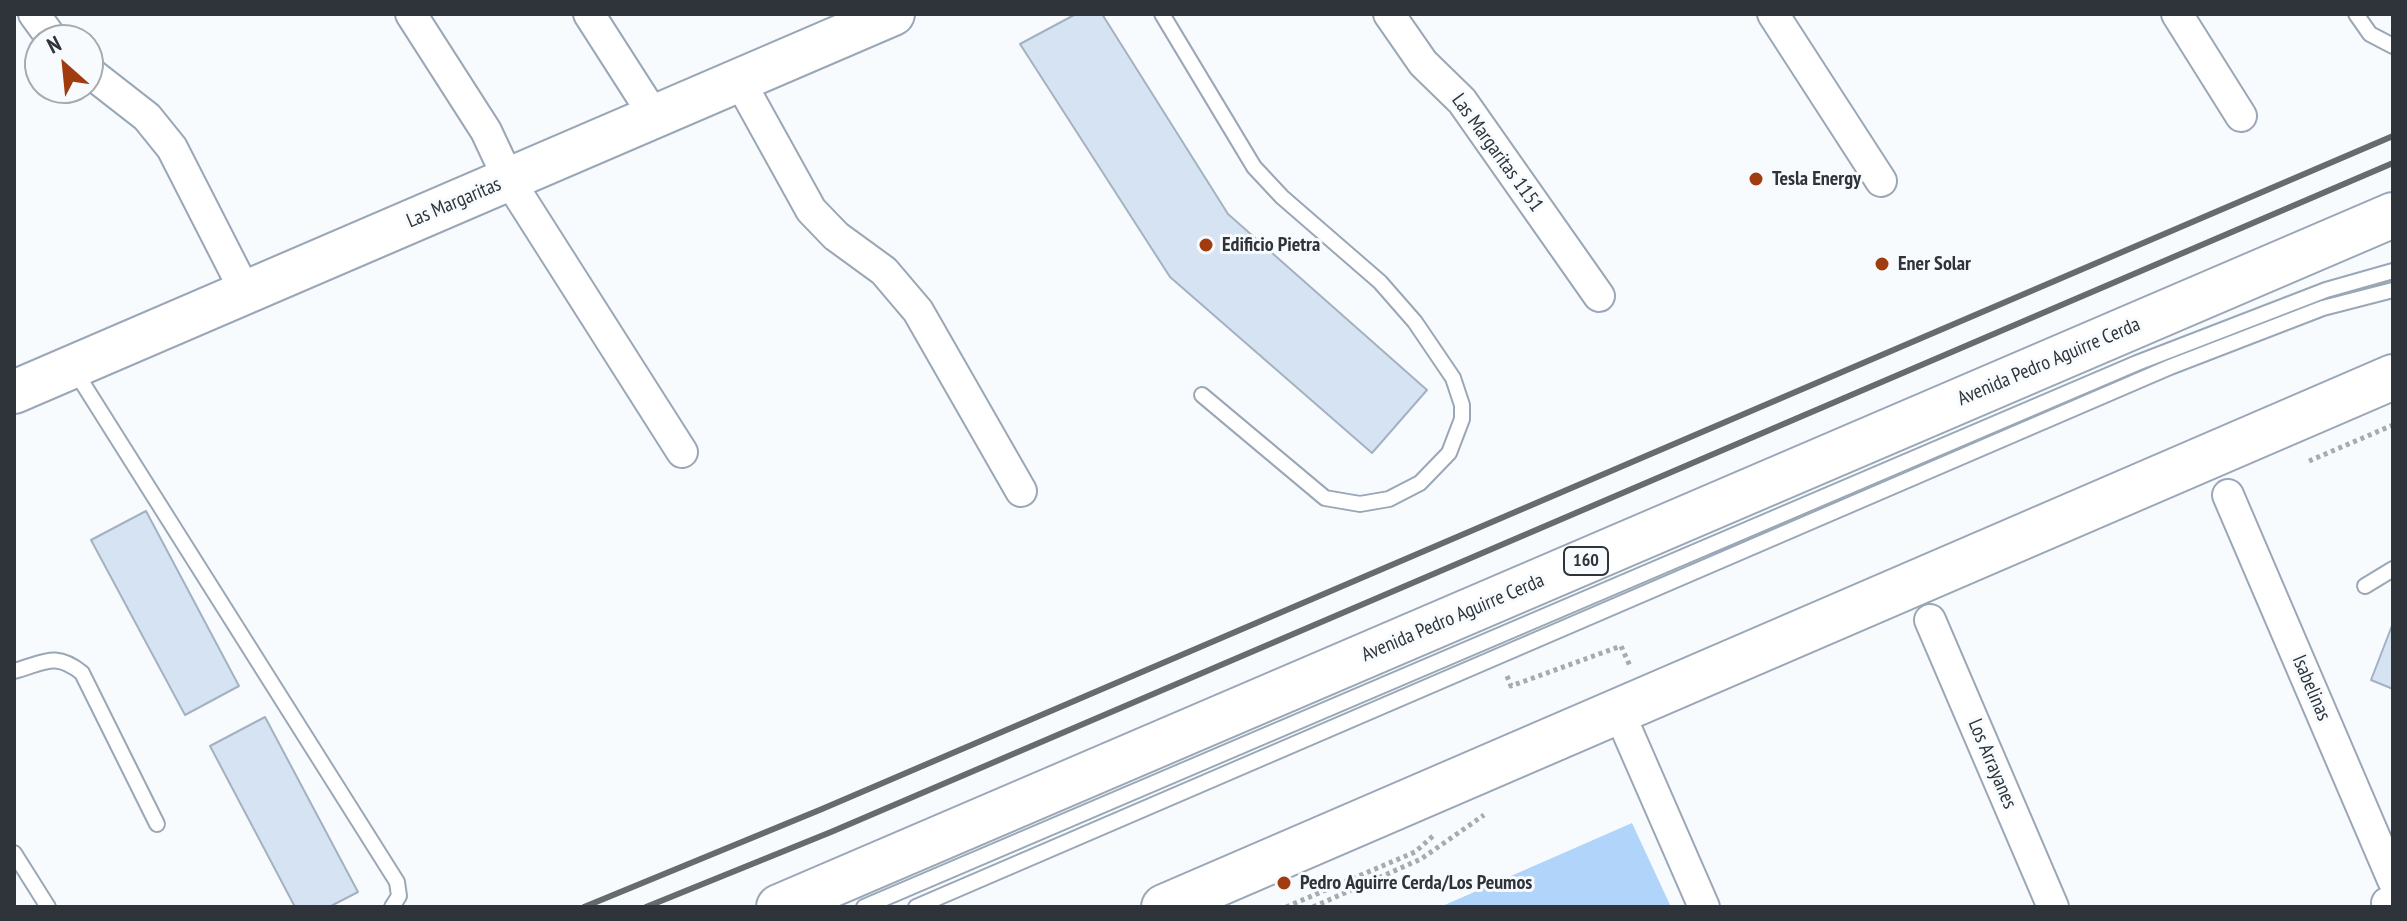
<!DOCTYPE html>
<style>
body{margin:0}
#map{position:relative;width:2407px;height:921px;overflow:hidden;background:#f8fbfe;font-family:"PT Sans Narrow",sans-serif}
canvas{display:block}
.frame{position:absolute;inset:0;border:16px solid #2e3439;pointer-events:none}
.north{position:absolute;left:24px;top:24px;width:80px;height:80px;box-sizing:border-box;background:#f8fbfe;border:2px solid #a7abaf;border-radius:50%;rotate:333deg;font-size:22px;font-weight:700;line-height:32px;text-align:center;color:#2e3439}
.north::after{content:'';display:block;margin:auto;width:28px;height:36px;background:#a13c10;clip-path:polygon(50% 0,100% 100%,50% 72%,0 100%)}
</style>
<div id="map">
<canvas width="2407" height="921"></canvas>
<div class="frame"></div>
<div class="north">N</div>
</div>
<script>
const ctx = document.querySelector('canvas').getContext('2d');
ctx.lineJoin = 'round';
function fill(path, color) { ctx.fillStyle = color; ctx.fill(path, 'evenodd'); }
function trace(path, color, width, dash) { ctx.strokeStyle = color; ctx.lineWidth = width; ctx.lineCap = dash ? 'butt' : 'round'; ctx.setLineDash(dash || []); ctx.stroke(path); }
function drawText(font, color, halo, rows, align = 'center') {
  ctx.font = font + ' "PT Sans Narrow",sans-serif'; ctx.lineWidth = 6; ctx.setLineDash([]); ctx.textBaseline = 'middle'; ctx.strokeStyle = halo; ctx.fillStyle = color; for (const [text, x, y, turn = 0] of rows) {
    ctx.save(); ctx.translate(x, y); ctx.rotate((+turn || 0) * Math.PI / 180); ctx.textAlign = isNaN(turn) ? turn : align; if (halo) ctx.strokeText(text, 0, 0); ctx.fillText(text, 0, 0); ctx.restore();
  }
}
const green = new Path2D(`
 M1632,823L1671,907H1440Z`);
const building = new Path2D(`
 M1076,14H1102L1228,214L1427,390L1372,453L1170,277L1020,44Z
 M146,511L239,686L185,715L91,540Z
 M2393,623V689L2371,680Z
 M265,717L358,892L329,907H295L210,746Z`);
const path = new Path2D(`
 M2309,461L2393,425
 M1507,676L1511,686L1621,646L1630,666
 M1286,907L1415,852L1433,836
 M1313,907L1421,859L1484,815`);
const lane = new Path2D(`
 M1162,14L1254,167L1282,197L1380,282L1415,322L1453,378L1462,405V419L1449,453L1420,483L1389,499L1360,504L1325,498L1202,395
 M2356,14L2370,34L2393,46
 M75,371L397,882L399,896L392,907
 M2365,586L2393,569
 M14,671C44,663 55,651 82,673L157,824
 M14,853L48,907
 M864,907L2137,363L2326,290L2393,271
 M916,907L2170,367L2323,308L2393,290`);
const street = new Path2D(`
 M34,14L53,40
 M411,14L486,131L509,180L682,452
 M589,14L655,117
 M1389,14L1423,63L1462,101L1599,296
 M1773,14L1881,181
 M2177,14L2241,116
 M88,71L147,117L172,148L246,293
 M739,80L811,210L836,236L884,271L918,311L1021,491
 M2228,495L2393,880
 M1930,620L2053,907
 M1628,733L1704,907
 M2389,907L2387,903L2393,900`);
const secondary = new Path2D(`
 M14,392L893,14`);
const highway = new Path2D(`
 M779,907L2393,215
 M1164,907L2393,377`);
const rail = new Path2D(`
 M584,907L822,809L2393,136
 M646,907L831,832L2393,163`);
const markers = [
 [1756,179,8,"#a13c10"],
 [1206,245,8,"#a13c10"],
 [1882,264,8,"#a13c10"],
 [1284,883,8,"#a13c10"]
];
const shields = [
 [1586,561,44]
];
const shieldNames = [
 ["160",1586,561]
];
const streetNames = [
 ["Las Margaritas 1151",1497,153,54],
 ["Las Margaritas",454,203,-23],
 ["Avenida Pedro Aguirre Cerda",2049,362,-23],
 ["Avenida Pedro Aguirre Cerda",1453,618,-23],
 ["Isabelinas",2311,688,67],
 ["Los Arrayanes",1992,764,67]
];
const poiNames = [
 ["Tesla Energy",1772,179],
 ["Edificio Pietra",1222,245],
 ["Ener Solar",1898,264],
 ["Pedro Aguirre Cerda/Los Peumos",1300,883]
];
fill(green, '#b1d4fa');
fill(building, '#d5e3f2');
trace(building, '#a4b1c0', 2);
trace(lane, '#9aa7b6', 18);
trace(street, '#9aa7b6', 34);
trace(secondary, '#9aa7b6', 46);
trace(highway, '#9aa7b6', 48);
trace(path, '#a6abae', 5, [4, 4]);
trace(lane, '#fff', 14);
trace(street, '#fff', 30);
trace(secondary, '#fff', 42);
trace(highway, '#fff', 44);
trace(rail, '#666b6f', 6);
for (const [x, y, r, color] of markers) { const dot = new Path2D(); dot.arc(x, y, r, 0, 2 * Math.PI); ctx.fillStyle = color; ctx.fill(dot); trace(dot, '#f8fbfe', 3); }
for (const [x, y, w] of shields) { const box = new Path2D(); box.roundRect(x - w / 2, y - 14, w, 28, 6); ctx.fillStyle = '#f8fbfe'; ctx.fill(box); trace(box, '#2e3439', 2); }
drawText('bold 18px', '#2e3439', null, shieldNames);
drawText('20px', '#2e3439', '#f8fbfe', streetNames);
drawText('bold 20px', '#2e3439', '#f8fbfe', poiNames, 'left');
</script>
